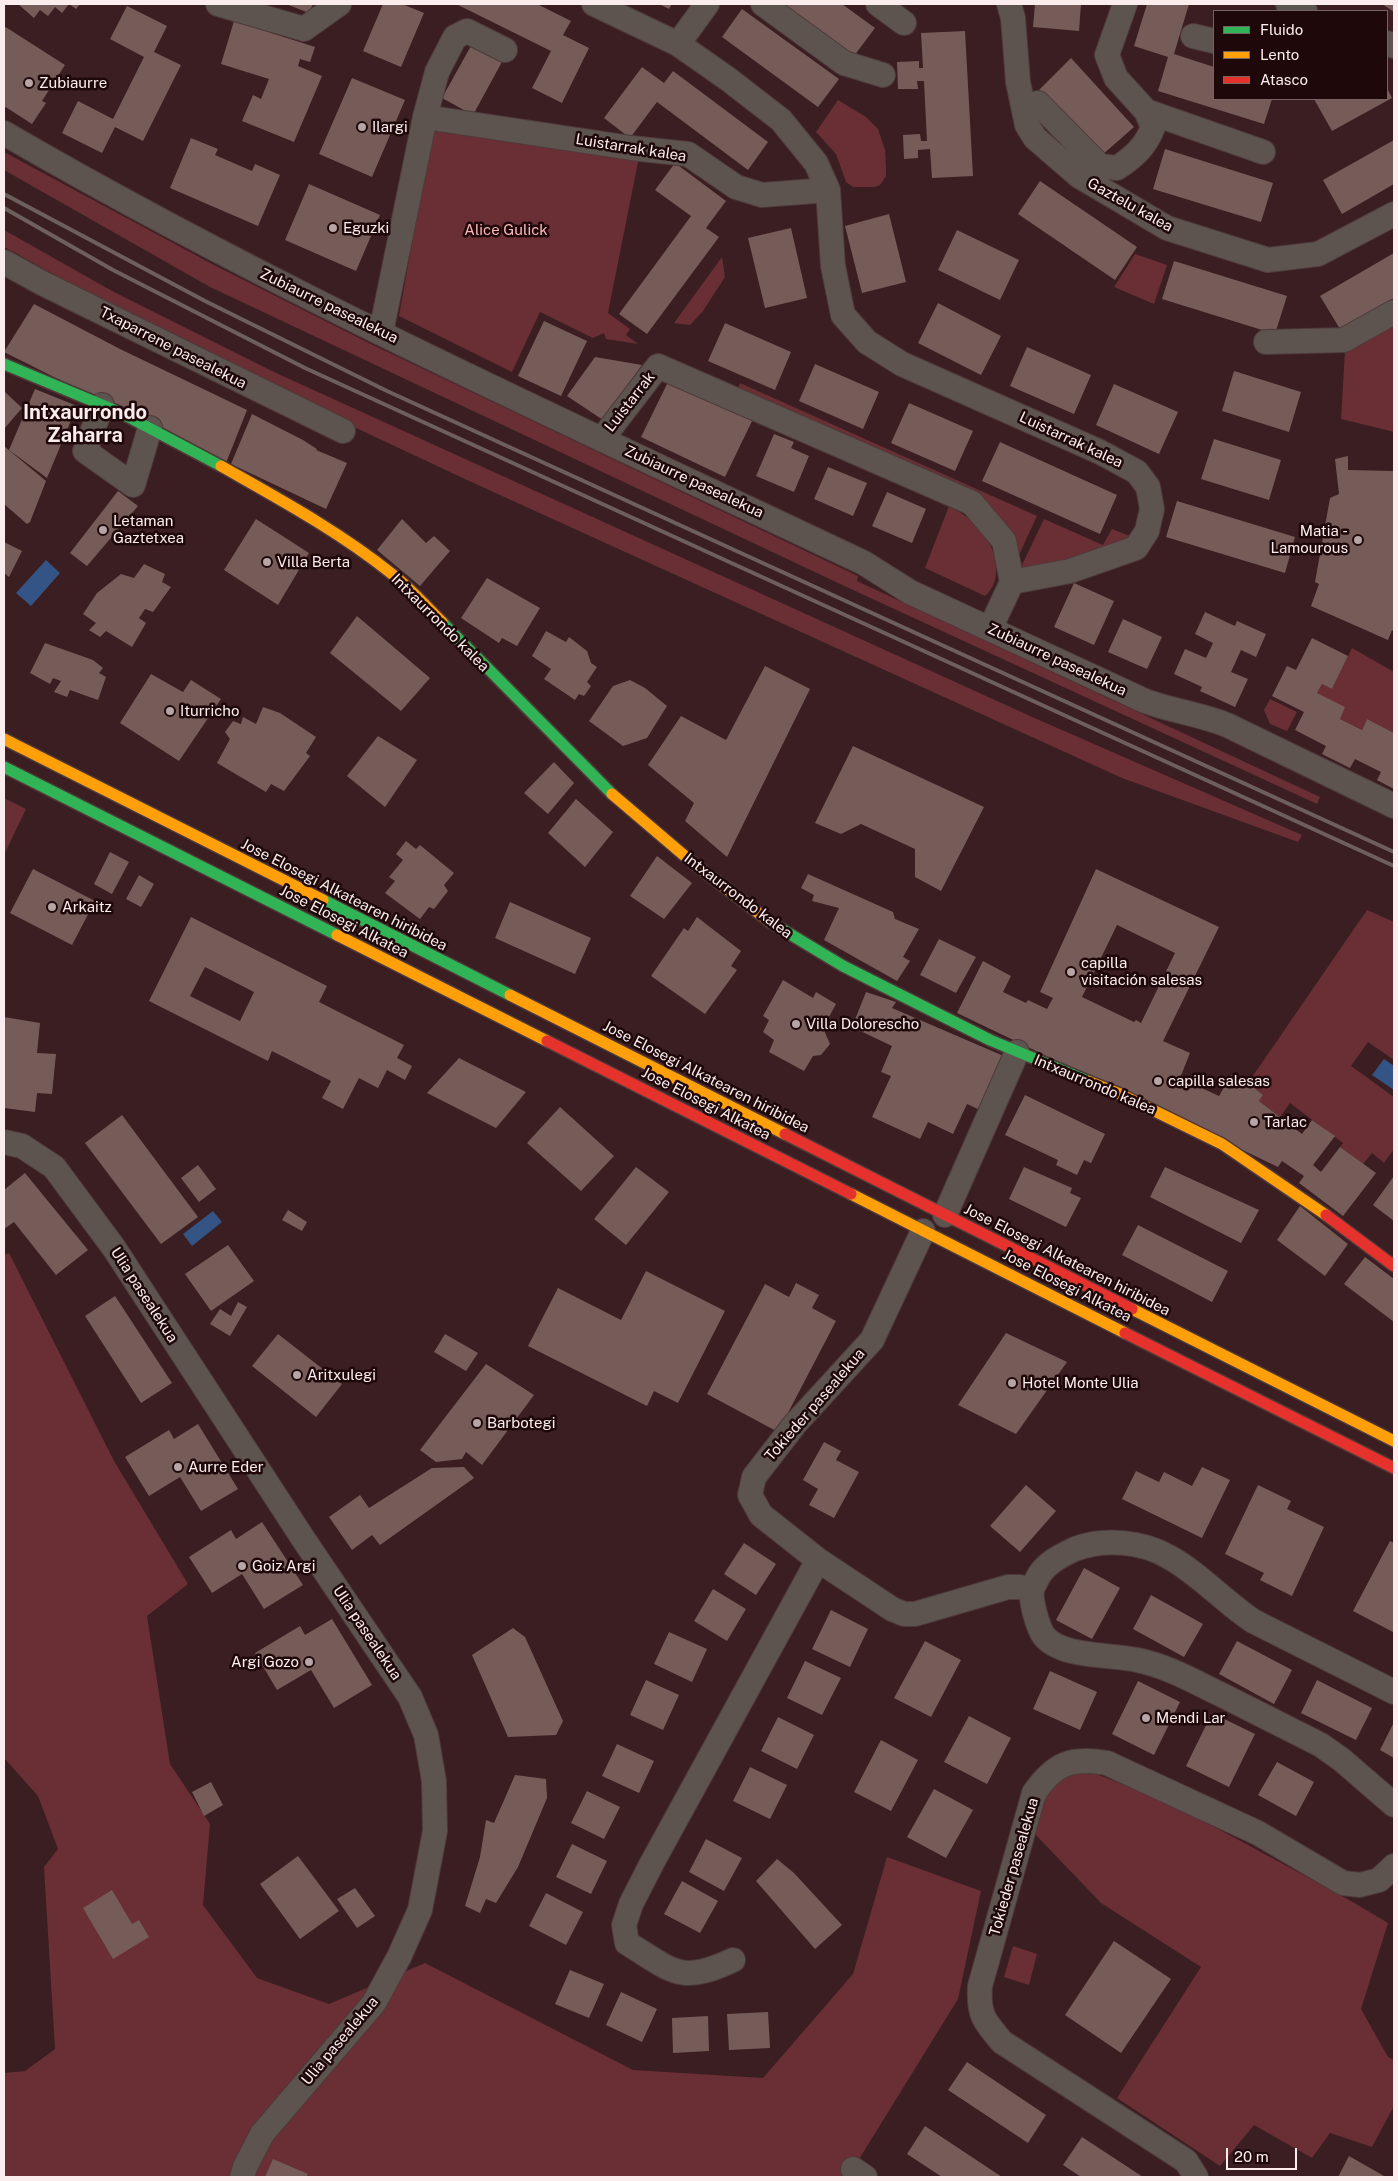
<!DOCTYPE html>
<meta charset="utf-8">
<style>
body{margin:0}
#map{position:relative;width:1398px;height:2181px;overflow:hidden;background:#3a1e21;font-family:"Public Sans",sans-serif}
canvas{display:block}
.frame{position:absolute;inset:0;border:5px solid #fbeded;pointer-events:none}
.legend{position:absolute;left:1213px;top:10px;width:175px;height:90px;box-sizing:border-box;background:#1e080a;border:1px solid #766465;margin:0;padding:6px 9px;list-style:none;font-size:15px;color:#fbeded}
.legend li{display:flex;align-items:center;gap:10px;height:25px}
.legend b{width:25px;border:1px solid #766465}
.scale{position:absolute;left:1226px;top:2148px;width:71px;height:22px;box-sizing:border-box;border:2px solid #fbeded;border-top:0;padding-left:6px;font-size:15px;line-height:18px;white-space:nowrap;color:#fbeded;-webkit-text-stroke:4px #1e080a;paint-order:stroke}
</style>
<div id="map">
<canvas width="1398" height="2181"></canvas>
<div class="frame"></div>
<ul class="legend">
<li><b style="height:6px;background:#30b455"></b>Fluido</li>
<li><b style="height:6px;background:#ff9f0a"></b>Lento</li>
<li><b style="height:6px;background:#e5322d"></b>Atasco</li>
</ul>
<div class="scale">20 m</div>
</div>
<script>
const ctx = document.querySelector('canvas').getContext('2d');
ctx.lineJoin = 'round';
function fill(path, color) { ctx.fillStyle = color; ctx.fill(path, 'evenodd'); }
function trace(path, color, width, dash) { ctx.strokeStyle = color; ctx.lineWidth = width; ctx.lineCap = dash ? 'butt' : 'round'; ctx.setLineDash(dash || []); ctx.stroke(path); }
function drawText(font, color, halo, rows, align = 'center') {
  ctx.font = font + ' "Public Sans",sans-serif'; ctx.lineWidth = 5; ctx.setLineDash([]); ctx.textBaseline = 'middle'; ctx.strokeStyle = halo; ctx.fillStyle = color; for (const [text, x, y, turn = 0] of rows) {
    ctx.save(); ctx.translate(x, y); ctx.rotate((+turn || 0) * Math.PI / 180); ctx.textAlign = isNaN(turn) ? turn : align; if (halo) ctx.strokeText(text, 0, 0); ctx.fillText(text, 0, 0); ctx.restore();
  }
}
const green = new Path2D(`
 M838,100L866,117L878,129L885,150L886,167V176L880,185L875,187H853L846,182L836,154L816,132Z
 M432,130L639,157L608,313L630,329L626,335L638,344L606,339L604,333L593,338L540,312L512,372L399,316Z
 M4,152L214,265L373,345L858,576L857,581L1320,797L1317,804L838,583L210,287L4,170Z
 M4,230L114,292L274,372L1030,716L1302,835L1298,842L1122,778L467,480L305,404L97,299L14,252L4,247Z
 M1135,254L1167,265L1154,304L1114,287Z
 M722,257L725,277L703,311L690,325L674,323Z
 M1394,323V432L1341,419L1345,351Z
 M740,383L1037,516L1018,557L1012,538L737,391Z
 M949,506C959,512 969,517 978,526C994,543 1006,579 985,596L925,568Z
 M1044,519L1103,545L1112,529L1135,538L1023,574L1022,565Z
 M1352,648L1394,672V733L1367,719L1362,730L1340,719L1317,693L1322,684L1332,689Z
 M1270,699L1297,712L1287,731L1270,724L1264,710Z
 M4,798L26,809L4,855Z
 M1367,910L1394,922V1060L1368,1042L1351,1066L1394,1097V1149L1384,1163L1372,1153L1363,1164L1340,1147L1343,1143L1290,1103L1280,1117L1259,1101L1263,1095L1248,1083Z
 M9,1253L114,1461L188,1584L147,1616L170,1764L210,1824L203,1905L257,1978L329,2004L425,1963L633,2070L763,2078L853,1974L887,1857L981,1891L958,1999L853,2169L846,2177H4V2073L25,2071L55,2049L44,1867L58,1849L38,1796L4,1758V1255Z
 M1085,1770C1149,1792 1209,1823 1268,1856C1309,1878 1349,1899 1388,1923L1361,2009L1388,2057L1394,2060V2106L1372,2147L1330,2133L1312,2158L1254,2125L1220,2166L1117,2098L1201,1967L1101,1903L1032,1831L1041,1795L1059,1774Z
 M1013,1946L1037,1954L1029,1985L1004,1977Z`);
const water = new Path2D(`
 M46,560L60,573L31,606L16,593Z
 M1384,1059L1394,1066V1090L1372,1075Z
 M213,1211L222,1222L192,1246L183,1234Z`);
const building = new Path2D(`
 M18,4H80L76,9L69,4L62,13L55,7L48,16L40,10L34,18Z
 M286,4H313L309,13Z
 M383,4H402L424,13L401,67L363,51Z
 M456,4H537L571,21L563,35L589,48L562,103L532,88L551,51Z
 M659,4H672L669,9Z
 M782,4H842L875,28L854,56Z
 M1035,4H1081L1079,31L1033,27Z
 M1147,4H1189L1174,54L1214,67V99H1272L1264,124L1158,91L1168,57L1134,46Z
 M1382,4H1394V12Z
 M127,6L167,26L154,52L181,65L143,141L115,127L102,153L62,133L78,101L113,119L144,57L110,39Z
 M742,9L839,79L818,107L722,37Z
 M234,21L315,47L310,62L300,59L298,66L322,76L294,142L242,121L253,95L261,99L269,79L221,64Z
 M4,26L65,65L42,101L46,103L32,124L4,106Z
 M965,31L973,176L932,178L930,149L918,150V158L904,159L903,135L920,134L921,141H927L924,81H917L918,89H898L897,62L919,61V68H923L921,33Z
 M472,44L503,60L473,115L442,98Z
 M1071,58L1134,127L1101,156L1039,90Z
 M642,67L664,83L673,71L768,142L748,170L657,102L630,138L604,118Z
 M352,78L405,100L372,177L319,154Z
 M1387,88L1392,98L1332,131L1314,99H1387Z
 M191,138L218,149L215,155L252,171L255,164L280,175L258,226L170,188Z
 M1394,140V184L1342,214L1323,180Z
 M1165,149L1273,183L1261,222L1153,189Z
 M675,163L726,201L706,228L719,237L647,334L619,314L691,216L655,190Z
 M1040,181L1137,247L1115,280L1018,214Z
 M309,184L380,215L356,271L285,240Z
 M889,214L906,282L862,293L845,226Z
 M791,228L807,298L765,308L748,238Z
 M957,230L1019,260L1000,300L938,270Z
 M1394,253V298L1340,329L1320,296Z
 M1174,261L1287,296L1275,334L1162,299Z
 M938,303L1001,336L981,375L918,343Z
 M34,304L120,349L247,410L226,463L4,352Z
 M544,321L587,341L561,396L518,376Z
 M725,323L791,352L775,390L708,361Z
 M1027,347L1091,375L1074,414L1010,386Z
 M595,357L642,365L603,420L567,396Z
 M815,364L879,392L863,429L799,401Z
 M1234,371L1301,392L1289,432L1222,411Z
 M668,382L753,419L725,477L641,437Z
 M1114,384L1178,412L1159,454L1096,425Z
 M35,389L77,406L47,478L9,450Z
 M4,391L22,408L4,429Z
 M909,403L973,431L955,471L891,443Z
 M252,414L303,440L317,449L316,450L347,463L326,509L231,464Z
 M774,434L794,442L791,448L809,456L794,492L756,476Z
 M1214,439L1281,460L1269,500L1201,479Z
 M1000,442L1117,495L1100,534L982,481Z
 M4,446L46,481L30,522L27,524L4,504Z
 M1348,456V470L1394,471V632L1392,630L1388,640L1311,606L1319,584L1315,582L1330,498L1339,494L1335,459Z
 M828,467L867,483L853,516L814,499Z
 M118,491L138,506L87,566L70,553Z
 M887,492L926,509L912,543L872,526Z
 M1177,501L1295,537L1285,573L1166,537Z
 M256,519L309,553L278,605L224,570Z
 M402,519L426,543L434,536L450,551L420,586L377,550Z
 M4,542L22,551L9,577L4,573Z
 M144,564L165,574L162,582L171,587L153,612L145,609L139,618L146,623L132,647L106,631L100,637L89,630L96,623L83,614L97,593L121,574L134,578Z
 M487,578L540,608L517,646L502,638L499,643L461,618Z
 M1074,583L1114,601L1094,645L1054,627Z
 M1205,612L1235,626L1237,621L1266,634L1256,657L1241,650L1231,672L1248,679L1235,707L1200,691L1202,687L1174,674L1185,649L1206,658L1213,643L1195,634Z
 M357,616L430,678L401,711L330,653Z
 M1123,619L1162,637L1147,669L1108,652Z
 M546,631L566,642L569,637L587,651L591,663L597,667L587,682L591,686L584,696L579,694L575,700L544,679L551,669L532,656Z
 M1312,638L1348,656L1332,689L1322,684L1317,693L1345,707L1340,719L1362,730L1367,719L1394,733V789L1377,780L1381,772L1355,759L1350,768L1322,754L1326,746L1295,730L1304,712L1272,696L1287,666L1296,670Z
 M45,643L93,660L103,668L99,673L106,677L98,700L70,690L67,697L54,692L61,681L53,678L50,684L30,673Z
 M765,666L810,689L727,857L685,821L694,803L648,765L681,716L726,740Z
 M151,674L183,692L191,680L221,699L179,761L120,723Z
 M630,680L645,688L667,706L647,738L623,746L589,721L613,686Z
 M263,707L280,713L316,737L306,753L310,756L284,791L271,784L266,792L217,763L230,739L225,732L233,721L241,724L243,717L256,724Z
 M378,736L417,760L385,807L347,776Z
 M853,746L984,807L941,891L915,877V849L861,824L841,834L815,823Z
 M554,762L574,783L548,814L524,793Z
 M576,799L613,832L585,867L548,833Z
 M406,841L416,849L420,845L454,873L444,885L448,891L434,909L429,907L420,919L385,893L395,881L389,877L403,860L396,854Z
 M110,852L129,862L112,894L94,884Z
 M657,856L692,883L664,919L630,896Z
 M33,869L95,901L72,945L10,913Z
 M1096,869L1219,927L1163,1041L1190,1053L1180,1078L1219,1096L1231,1075L1248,1083L1263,1095L1259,1101L1302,1134L1312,1120L1335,1136L1313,1165L1321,1172L1340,1147L1376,1173L1343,1216L1299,1183L1304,1176L1282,1161L1278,1167L957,1013L983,961L1011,976L1003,992L1026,1003L1028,1000L1047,1009L1053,998L1040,992ZM1117,925L1175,953L1141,1023L1136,1020L1134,1022L1082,997Z
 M808,874L893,912L895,919L919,929L903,957L910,961L897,981L824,940L839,908L812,901L814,895L801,888Z
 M139,875L154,884L141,907L126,899Z
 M510,902L591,938L575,974L495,938Z
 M191,917L327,986L319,1002L404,1045L397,1058L412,1066L405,1080L387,1070L378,1088L359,1078L343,1109L322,1098L331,1081L272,1051L268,1061L149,1001ZM205,967L254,992L240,1021L190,996Z
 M697,917L741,951L731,966L737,970L705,1014L651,976L684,928L688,931Z
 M939,939L976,957L956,993L920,975Z
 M783,980L813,998L816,992L836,1004L823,1028L830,1044L821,1055L813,1056L804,1071L769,1052L774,1040L763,1032L769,1020L763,1016Z
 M866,992L896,1002L892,1008L1006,1057L980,1110L967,1104L953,1134L928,1122L920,1139L872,1117L891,1076L881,1072L892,1046L852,1027Z
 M4,1017L40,1023L37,1053L56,1054L52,1094L37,1093L35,1112L4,1108Z
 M459,1058L526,1092L496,1128L427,1093Z
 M1025,1095L1105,1134L1091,1163L1084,1160L1077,1175L1056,1165L1058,1160L1005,1135Z
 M560,1107L614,1156L581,1191L527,1143Z
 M122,1115L198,1217L161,1244L85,1143Z
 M198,1165L216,1189L199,1202L181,1178Z
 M636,1167L669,1192L626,1245L594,1219Z
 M1024,1167L1072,1188L1070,1193L1081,1198L1066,1227L1009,1199Z
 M1165,1167L1259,1210L1241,1243L1150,1197Z
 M25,1173L88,1250L56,1275L14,1222L4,1229V1190Z
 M1394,1176V1221L1373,1205Z
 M1300,1206L1348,1244L1325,1276L1277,1240Z
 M288,1210L307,1222L302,1231L282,1220Z
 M1138,1225L1228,1271L1212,1302L1122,1255Z
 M228,1245L254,1281L211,1311L185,1274Z
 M1365,1257L1394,1279V1322L1344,1284Z
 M646,1271L725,1311L678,1403L654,1391L647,1406L528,1346L558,1288L621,1320Z
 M796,1283L819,1295L812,1308L836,1321L778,1432L707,1394L765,1284L789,1297Z
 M115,1296L172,1383L141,1403L85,1316Z
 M238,1302L247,1307L230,1336L210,1324L220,1309L231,1316Z
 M1006,1333L1067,1362L1016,1434L958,1405Z
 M278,1334L342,1384L316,1417L252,1366Z
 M445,1334L478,1353L466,1371L434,1352Z
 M486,1364L534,1395L482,1465L466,1452L462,1459L436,1462L420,1450Z
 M198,1424L238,1489L201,1511L180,1477L149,1496L125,1457L169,1430L174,1439Z
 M824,1442L841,1451L836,1460L859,1472L834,1518L809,1505L818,1489L803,1480Z
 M464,1467L474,1478L380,1545L372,1535L352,1550L329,1517L360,1495L369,1508L432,1468Z
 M1202,1467L1230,1480L1202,1538L1122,1499L1136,1471L1159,1482L1164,1472L1192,1486Z
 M1026,1485L1056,1511L1020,1552L990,1526Z
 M1258,1485L1291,1501L1287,1509L1324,1527L1292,1596L1260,1580L1264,1573L1225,1554Z
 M262,1522L303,1585L264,1609L242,1574L212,1593L189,1557L231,1530L236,1539Z
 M1390,1541L1394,1543L1393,1632L1353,1611Z
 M744,1543L776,1564L756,1595L724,1574Z
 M1084,1568L1120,1588L1092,1639L1056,1620Z
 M713,1589L746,1609L727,1641L694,1621Z
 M1151,1595L1203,1624L1184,1657L1133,1629Z
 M831,1610L868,1629L850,1667L812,1649Z
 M332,1619L372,1685L334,1708L311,1670L277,1690L255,1653L300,1626L305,1635Z
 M513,1628L525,1637L563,1721L556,1735L508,1737L472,1655Z
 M669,1632L707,1649L692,1682L654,1664Z
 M925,1641L961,1660L931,1717L894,1698Z
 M1237,1641L1292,1670L1274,1704L1219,1674Z
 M805,1661L841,1678L822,1715L787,1698Z
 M1050,1671L1097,1692L1080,1730L1033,1709Z
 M646,1680L679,1695L663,1730L630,1715Z
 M1317,1680L1372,1708L1356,1740L1301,1713Z
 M1138,1681L1180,1702L1154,1755L1112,1734Z
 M1212,1713L1255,1734L1229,1787L1186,1766Z
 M969,1716L1011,1738L987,1784L944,1762Z
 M778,1717L814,1735L797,1769L761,1751Z
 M1394,1722V1758L1380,1750Z
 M881,1740L918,1760L891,1811L854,1792Z
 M617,1744L654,1761L639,1793L602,1776Z
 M1277,1762L1314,1782L1296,1816L1258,1795Z
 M750,1767L787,1785L770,1819L733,1801Z
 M515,1775L546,1779L547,1798L518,1867L496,1903L486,1899L480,1913L465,1906L480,1857L486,1820L494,1823Z
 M211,1782L223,1805L204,1816L192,1792Z
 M934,1789L973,1810L946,1858L907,1837Z
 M587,1791L620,1807L604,1839L571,1823Z
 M706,1839L742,1858L724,1891L689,1872Z
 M572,1844L607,1861L591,1894L556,1877Z
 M298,1856L339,1911L300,1939L260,1884Z
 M777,1859L794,1873L842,1925L815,1949L756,1881Z
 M682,1881L718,1901L700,1933L664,1914Z
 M355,1888L375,1916L357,1928L337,1899Z
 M112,1890L132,1924L139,1920L149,1937L113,1959L83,1908Z
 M546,1893L583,1912L566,1945L529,1926Z
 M1114,1941L1171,1979L1121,2053L1065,2015Z
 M570,1970L604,1984L589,2018L555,2004Z
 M621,1992L657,2009L642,2042L606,2025Z
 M768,2012L770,2048L729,2050L727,2014Z
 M708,2016L709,2051L673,2053L672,2018Z
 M967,2062L1046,2115L1028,2143L948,2090Z
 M925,2126L1002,2177H942L907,2154Z
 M1082,2137L1143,2177H1081L1063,2165Z
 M1349,2156L1384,2176V2177H1338Z
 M273,2159L308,2174L306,2177H265Z`);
const street = new Path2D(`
 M218,4L304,29L339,4
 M594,4L678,44L728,79L781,120L816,163L828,190L833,266L843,315L867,342L902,364L1100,452L1137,472L1148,487L1152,509L1147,531L1136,548L1070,571L1012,582
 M763,4L844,63L883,75
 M878,4L904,23
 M1009,4L1013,18L1018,82L1027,125L1035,138L1079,176L1167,228L1268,260L1318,254L1394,214
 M1288,4L1305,11
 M1193,36L1214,41
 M1387,43L1394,46
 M678,44L707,4
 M1038,103L1100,166L1117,168C1134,157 1146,146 1153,127L1146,111L1116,78L1107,55L1125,4
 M1146,111L1263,152
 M425,117L631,148L688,154L736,187L762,195L828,190
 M4,133C281,294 575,426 864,563L910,592L1145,701C1172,711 1200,714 1227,725L1394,806
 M4,262L42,283L343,431
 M381,332L425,117L437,72L455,37L467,31L505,50
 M1266,342L1344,340L1394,312
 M102,405L85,451L133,485L150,428
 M602,439L658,366L972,503L1004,541L1012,582
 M990,629L1012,582
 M4,1142L22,1146L54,1167L114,1248L304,1540L410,1697L426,1735L434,1781L435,1831L420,1910L399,1957L374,2003L262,2134L245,2167L242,2177
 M945,1215L1017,1052
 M818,1560L761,1515L750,1495L754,1477L795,1424L872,1340L923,1231
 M1394,1692L1253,1621C1224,1602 1200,1574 1169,1557C1142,1541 1103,1538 1075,1549C1060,1556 1044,1564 1037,1579C1036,1582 1033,1586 1032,1589C1030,1600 1038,1628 1044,1636C1062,1658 1110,1654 1137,1660C1167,1666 1193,1681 1220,1694C1254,1711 1288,1728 1321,1745L1342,1760L1394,1805
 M733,1960C680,1985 673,1971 627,1943L624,1925L631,1904L652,1863L818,1560L892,1609L904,1614H915L1008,1587H1020L1032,1590
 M853,2169L865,2177
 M1196,2177L1186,2161L1002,2042C984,2021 978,2014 980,1986L1034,1793C1055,1763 1071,1757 1107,1763L1258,1833L1343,1883L1360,1885L1379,1880L1394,1866`);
const fast = new Path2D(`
 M4,364L119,412L221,466
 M442,622L612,794
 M4,767L337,935
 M323,900L510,995
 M770,922L843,966L990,1040L1088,1081`);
const slow = new Path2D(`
 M221,466C279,499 340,532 392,574C410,588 426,606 442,622
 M4,739L323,900
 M612,794L693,863L770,922
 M337,935L547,1041
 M510,995L785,1134
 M1088,1081L1118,1093L1222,1144L1326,1215
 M851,1194L1125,1333
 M1132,1309L1394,1441`);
const jam = new Path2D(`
 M547,1041L851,1194
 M785,1134L1132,1309
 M1326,1215L1394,1266
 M1125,1333L1394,1468`);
const rail = new Path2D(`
 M4,194L205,301L387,391L1394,852
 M4,208L113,270L305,368L1394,866`);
const markers = [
 [29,83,5,"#b7a5a6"],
 [362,127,5,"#b7a5a6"],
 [333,228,5,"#b7a5a6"],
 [103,530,5,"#b7a5a6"],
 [1358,540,5,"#b7a5a6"],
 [267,562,5,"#b7a5a6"],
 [170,711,5,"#b7a5a6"],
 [52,907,5,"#b7a5a6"],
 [1071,972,5,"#b7a5a6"],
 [796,1024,5,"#b7a5a6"],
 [1158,1081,5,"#b7a5a6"],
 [1254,1122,5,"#b7a5a6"],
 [297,1375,5,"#b7a5a6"],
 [1012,1383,5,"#b7a5a6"],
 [477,1423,5,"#b7a5a6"],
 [178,1467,5,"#b7a5a6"],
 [242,1566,5,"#b7a5a6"],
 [309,1662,5,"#b7a5a6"],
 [1146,1718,5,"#b7a5a6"]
];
const poiNames = [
 ["Zubiaurre",39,83],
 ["Ilargi",372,127],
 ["Eguzki",343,228],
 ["Letaman",113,521],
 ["Gaztetxea",113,538],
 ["Matia -",1348,531,"right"],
 ["Lamourous",1348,548,"right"],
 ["Villa Berta",277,562],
 ["Iturricho",180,711],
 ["Arkaitz",62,907],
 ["capilla",1081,963],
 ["visitación salesas",1081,980],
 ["Villa Dolorescho",806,1024],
 ["capilla salesas",1168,1081],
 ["Tarlac",1264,1122],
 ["Aritxulegi",307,1375],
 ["Hotel Monte Ulia",1022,1383],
 ["Barbotegi",487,1423],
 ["Aurre Eder",188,1467],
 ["Goiz Argi",252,1566],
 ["Argi Gozo",299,1662,"right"],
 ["Mendi Lar",1156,1718]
];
const streetNames = [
 ["Luistarrak kalea",631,148,9],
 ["Gaztelu kalea",1130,205,29],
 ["Zubiaurre pasealekua",329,306,26],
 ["Txaparrene pasealekua",173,348,27],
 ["Luistarrak",630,402,-52],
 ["Luistarrak kalea",1071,440,25],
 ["Zubiaurre pasealekua",694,482,25],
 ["Intxaurrondo kalea",440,623,45],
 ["Zubiaurre pasealekua",1057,660,25],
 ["Jose Elosegi Alkatearen hiribidea",344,895,27],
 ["Intxaurrondo kalea",738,896,37],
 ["Jose Elosegi Alkatea",344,922,27],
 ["Jose Elosegi Alkatearen hiribidea",706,1077,27],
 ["Intxaurrondo kalea",1095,1085,23],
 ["Jose Elosegi Alkatea",706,1104,27],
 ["Jose Elosegi Alkatearen hiribidea",1067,1260,27],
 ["Jose Elosegi Alkatea",1067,1286,27],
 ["Ulia pasealekua",144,1295,57],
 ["Tokieder pasealekua",815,1405,-49],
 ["Ulia pasealekua",367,1633,56],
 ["Tokieder pasealekua",1014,1867,-74],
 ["Ulia pasealekua",340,2041,-50]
];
const parkNames = [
 ["Alice Gulick",506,230]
];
const districtNames = [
 ["Intxaurrondo",85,413],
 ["Zaharra",85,436]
];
fill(green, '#692f34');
fill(water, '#335485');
fill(building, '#765c59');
trace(street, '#4f393b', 26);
trace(fast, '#4f393b', 14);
trace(slow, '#4f393b', 14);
trace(jam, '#4f393b', 14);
trace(street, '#5d544f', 24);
trace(fast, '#30b455', 11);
trace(slow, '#ff9f0a', 11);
trace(jam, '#e5322d', 11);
trace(rail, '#6c5f5d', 4);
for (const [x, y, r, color] of markers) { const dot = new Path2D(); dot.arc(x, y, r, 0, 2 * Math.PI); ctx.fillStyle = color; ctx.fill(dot); trace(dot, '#1e080a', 2); }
drawText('15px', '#fbeded', '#1e080a', poiNames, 'left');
drawText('15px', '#fbeded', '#1e080a', streetNames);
drawText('15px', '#fbb8ba', '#1e080a', parkNames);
drawText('bold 20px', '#fbeded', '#1e080a', districtNames);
</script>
